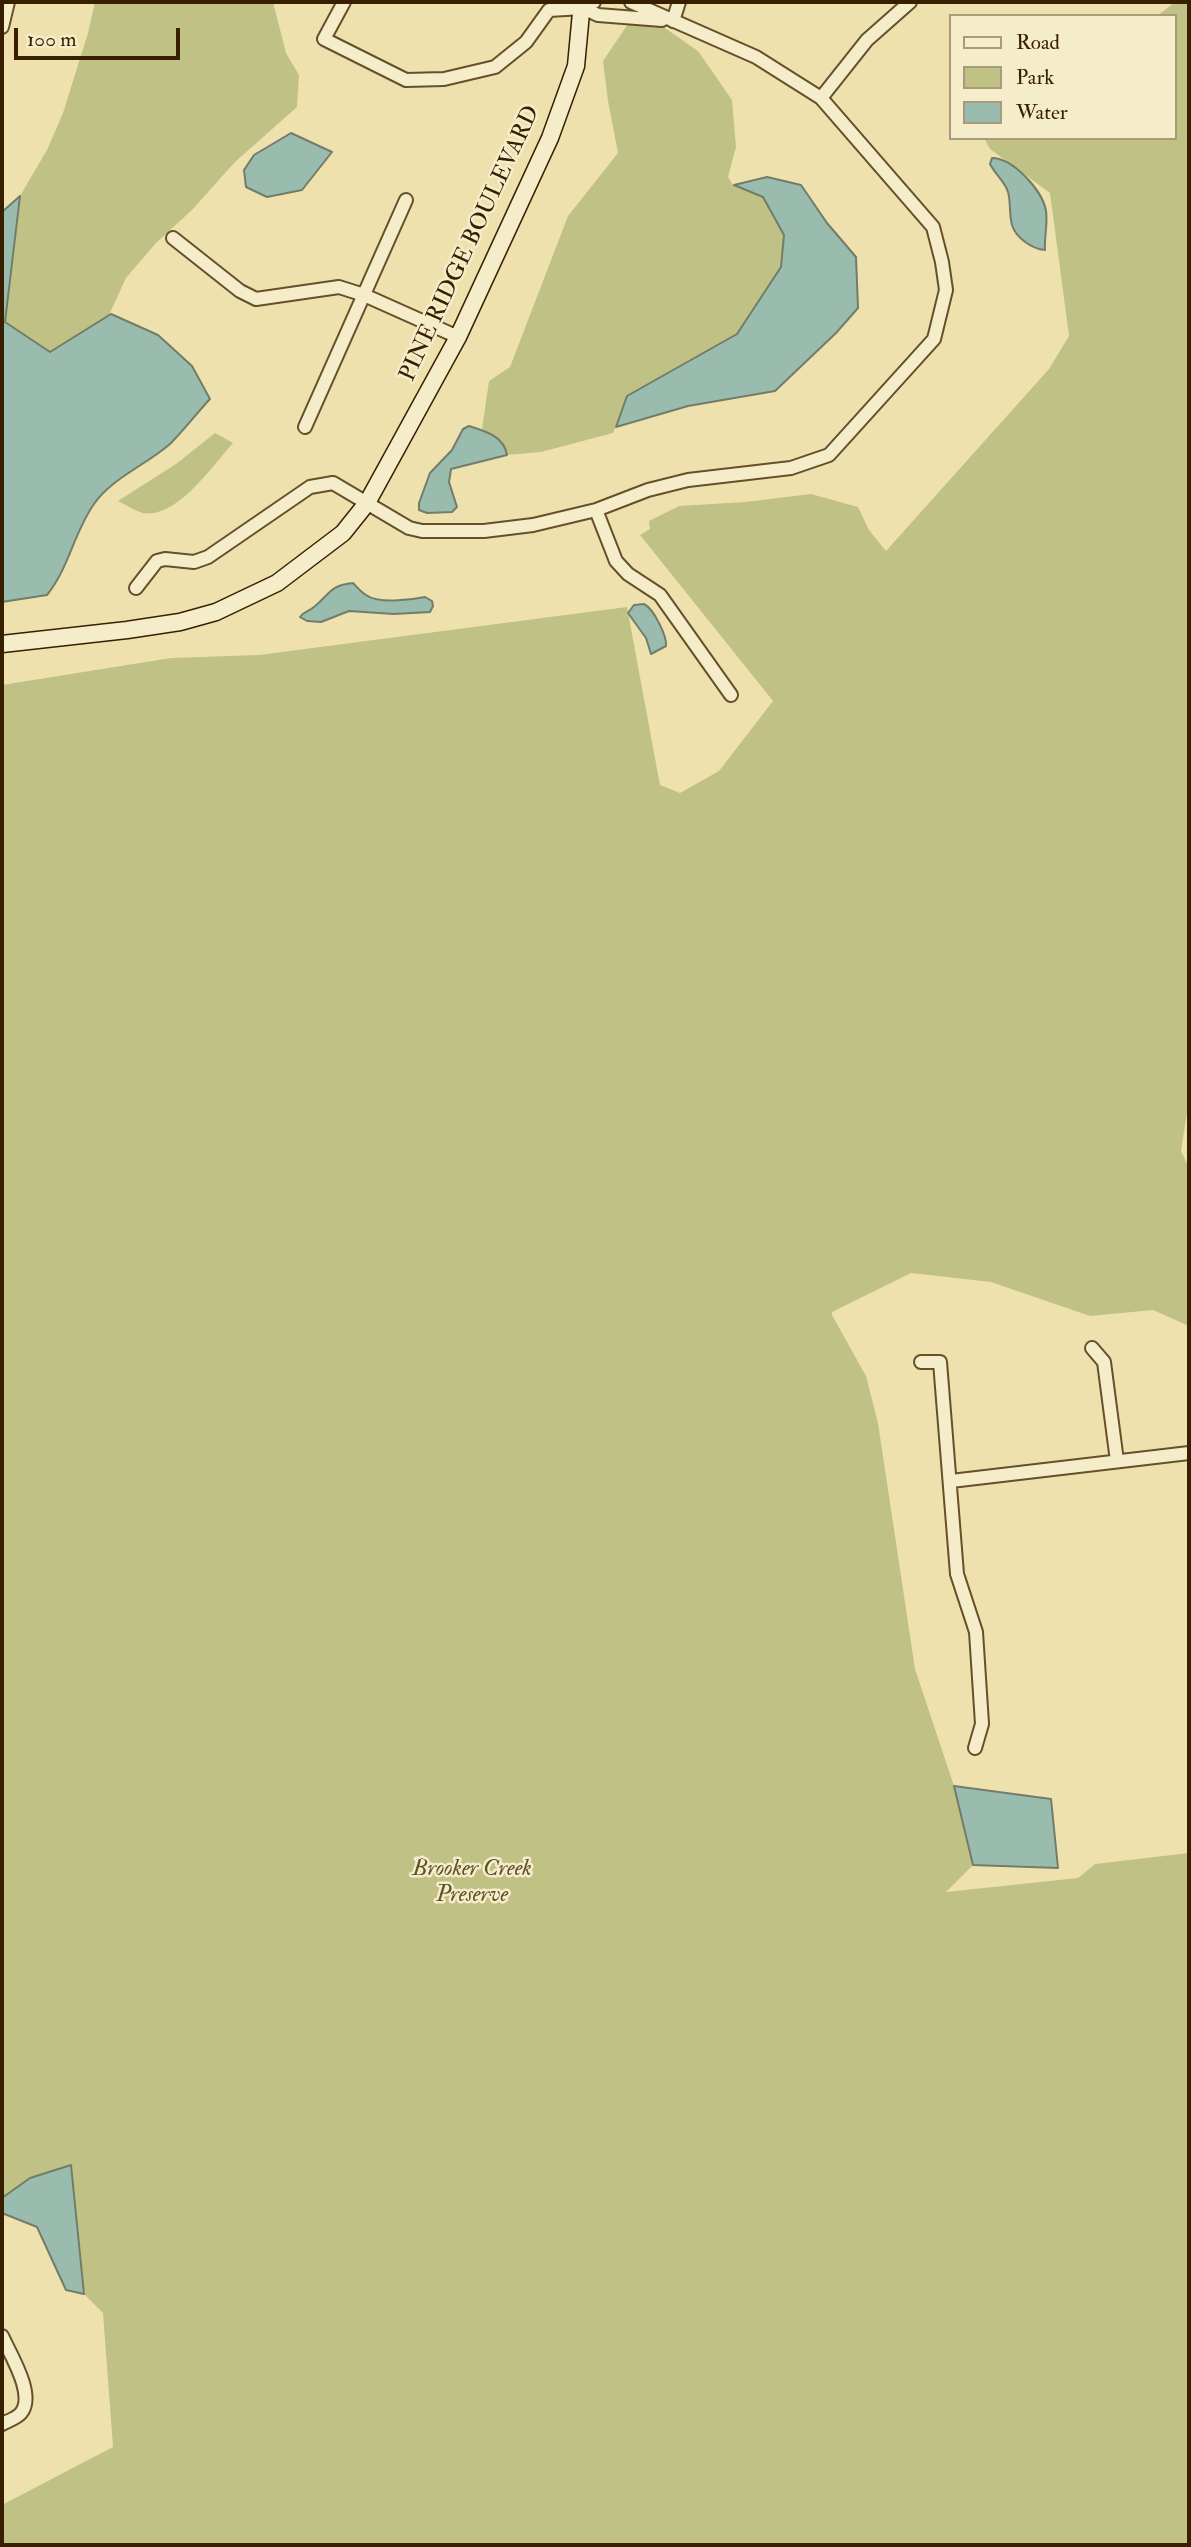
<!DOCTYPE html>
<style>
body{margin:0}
#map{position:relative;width:1191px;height:2547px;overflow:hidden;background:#efe1ad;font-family:"IM FELL Double Pica",serif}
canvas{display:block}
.frame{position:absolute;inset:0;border:4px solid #371f00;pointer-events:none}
.legend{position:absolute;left:949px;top:14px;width:228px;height:126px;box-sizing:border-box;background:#f5ecca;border:2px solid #a99a79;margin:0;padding:9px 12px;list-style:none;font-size:21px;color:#371f00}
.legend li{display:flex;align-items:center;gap:14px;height:35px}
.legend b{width:35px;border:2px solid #a99a79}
.scale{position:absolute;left:14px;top:28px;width:166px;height:32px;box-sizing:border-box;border:4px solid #371f00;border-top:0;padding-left:9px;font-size:21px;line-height:24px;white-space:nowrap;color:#371f00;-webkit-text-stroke:5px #f5ecca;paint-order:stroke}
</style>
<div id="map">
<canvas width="1191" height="2547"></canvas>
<div class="frame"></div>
<ul class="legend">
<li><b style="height:9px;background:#f5ecca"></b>Road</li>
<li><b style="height:19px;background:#c0c185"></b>Park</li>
<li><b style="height:19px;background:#9abcaf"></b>Water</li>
</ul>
<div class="scale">100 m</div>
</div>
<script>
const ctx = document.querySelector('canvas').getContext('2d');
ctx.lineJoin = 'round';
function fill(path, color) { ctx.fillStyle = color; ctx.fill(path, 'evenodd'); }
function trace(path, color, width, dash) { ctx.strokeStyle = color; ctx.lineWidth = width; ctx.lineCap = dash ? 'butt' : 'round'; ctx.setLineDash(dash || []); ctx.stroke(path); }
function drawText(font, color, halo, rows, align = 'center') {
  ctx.font = font + ' "IM FELL Double Pica",serif'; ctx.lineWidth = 5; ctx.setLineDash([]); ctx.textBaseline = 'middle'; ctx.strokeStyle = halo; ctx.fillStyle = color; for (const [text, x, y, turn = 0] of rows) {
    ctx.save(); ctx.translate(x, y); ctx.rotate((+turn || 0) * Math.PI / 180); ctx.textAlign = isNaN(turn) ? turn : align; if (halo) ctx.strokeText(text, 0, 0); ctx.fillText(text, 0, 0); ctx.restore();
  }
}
const green = new Path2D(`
 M95,2H273L286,53L299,75L297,107L235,162L192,210L156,243L126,278L109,315L50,352L5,322L20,196L47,150L63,113L88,33Z
 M1175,2H1189V1100L1181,1151L1189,1168V1326L1153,1310L1090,1316L991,1282L911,1273L832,1312V1315L866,1376L878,1423L915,1669L954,1786L973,1865L946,1892L1078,1878L1095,1864L1189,1853V2545H2V2505L113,2447L103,2313L84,2294L71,2167L20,2185L2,2198V685L171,658L259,655L627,607L660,785L680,793L719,771L773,701L640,535L650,529L649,521L679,506L745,502L811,494L858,507L869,530L886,551L1049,369L1069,336L1050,193L990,149L984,138H1175V16H1157Z
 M635,23L662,26L698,51L732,100L736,147L728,177L733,185L763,197L784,235L781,267L737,334L628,396L613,433L541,452L507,455C505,442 493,435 482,429L489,381L510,367L568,216L618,153L608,101L603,61L628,24Z
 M215,433L233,443C213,465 177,519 143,513C135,511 126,505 118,501L176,464Z`);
const water = new Path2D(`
 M291,133L332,152L302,190L267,197L246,187L244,170L254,155Z
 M992,158C1013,158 1043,191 1046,211C1048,225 1044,237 1045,250C1032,249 1016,238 1012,225C1009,215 1011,202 1008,192C1005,182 995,174 990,164Z
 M767,177L801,185L827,223L856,257L858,308L836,333L775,391L688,406L616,427L627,396L737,334L781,267L784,235L763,197L734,185Z
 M20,196L5,322L50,352L111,314L158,335L192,366L210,399C196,414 184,430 170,444C146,465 112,478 94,504C74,532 69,568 47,595L2,602V212Z
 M469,426C485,431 504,436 507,455L451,469L449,482L457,507L452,512L427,513L419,510V503L430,473L452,450L463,429Z
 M353,583C357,587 361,592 366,595C378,604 411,600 425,597L432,601L433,606L430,612L394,614L349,611L321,622L307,621L300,617C304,611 308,612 314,607C330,594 330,585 353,583Z
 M644,604C654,609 667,636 666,646L651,654L646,638L628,613L634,605Z
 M954,1786L1051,1799L1058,1868L973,1865Z
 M71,2165L84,2294L66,2290L37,2227L2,2213V2198L30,2178Z`);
const street = new Path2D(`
 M344,2L324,39L406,80L444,79L495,67L526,42L549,10L583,8L594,2
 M583,8L598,15L662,20
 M673,21L679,2
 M2,27L8,2
 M821,98L867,40L910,2
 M173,238L240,291L256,299L339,287L364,295L458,337
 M305,427L406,200
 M596,510L616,561L628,574L660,595L731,695
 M136,588L157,561L165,559L194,562L208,557L310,487L333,483L409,528L422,531H484L533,525L596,510L648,490L688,480L791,468L829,455L934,339L946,290L942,262L933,227L821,98L756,57L631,2
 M1092,1348L1104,1362L1117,1461
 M921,1362H940L957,1574L976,1632L982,1724L975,1748
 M951,1481L1189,1453
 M2,2336C10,2354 36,2395 21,2413C17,2418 8,2421 2,2424`);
const secondary = new Path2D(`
 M2,644L127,630L180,622L216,612L277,583L343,533L367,503L458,337L550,138L576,66L582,2`);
const streetNames = [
 ["PINE RIDGE BOULEVARD",471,244,-65]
];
const parkNames = [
 ["Brooker Creek",472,1870],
 ["Preserve",472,1896]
];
fill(green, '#c0c185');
fill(water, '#9abcaf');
trace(water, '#727d69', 2);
trace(street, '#65502b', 16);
trace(secondary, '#371f00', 19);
trace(street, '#f5ecca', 12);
trace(secondary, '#f5ecca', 16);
drawText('23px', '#371f00', '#f5ecca', streetNames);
drawText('italic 23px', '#605028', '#f5ecca', parkNames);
</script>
